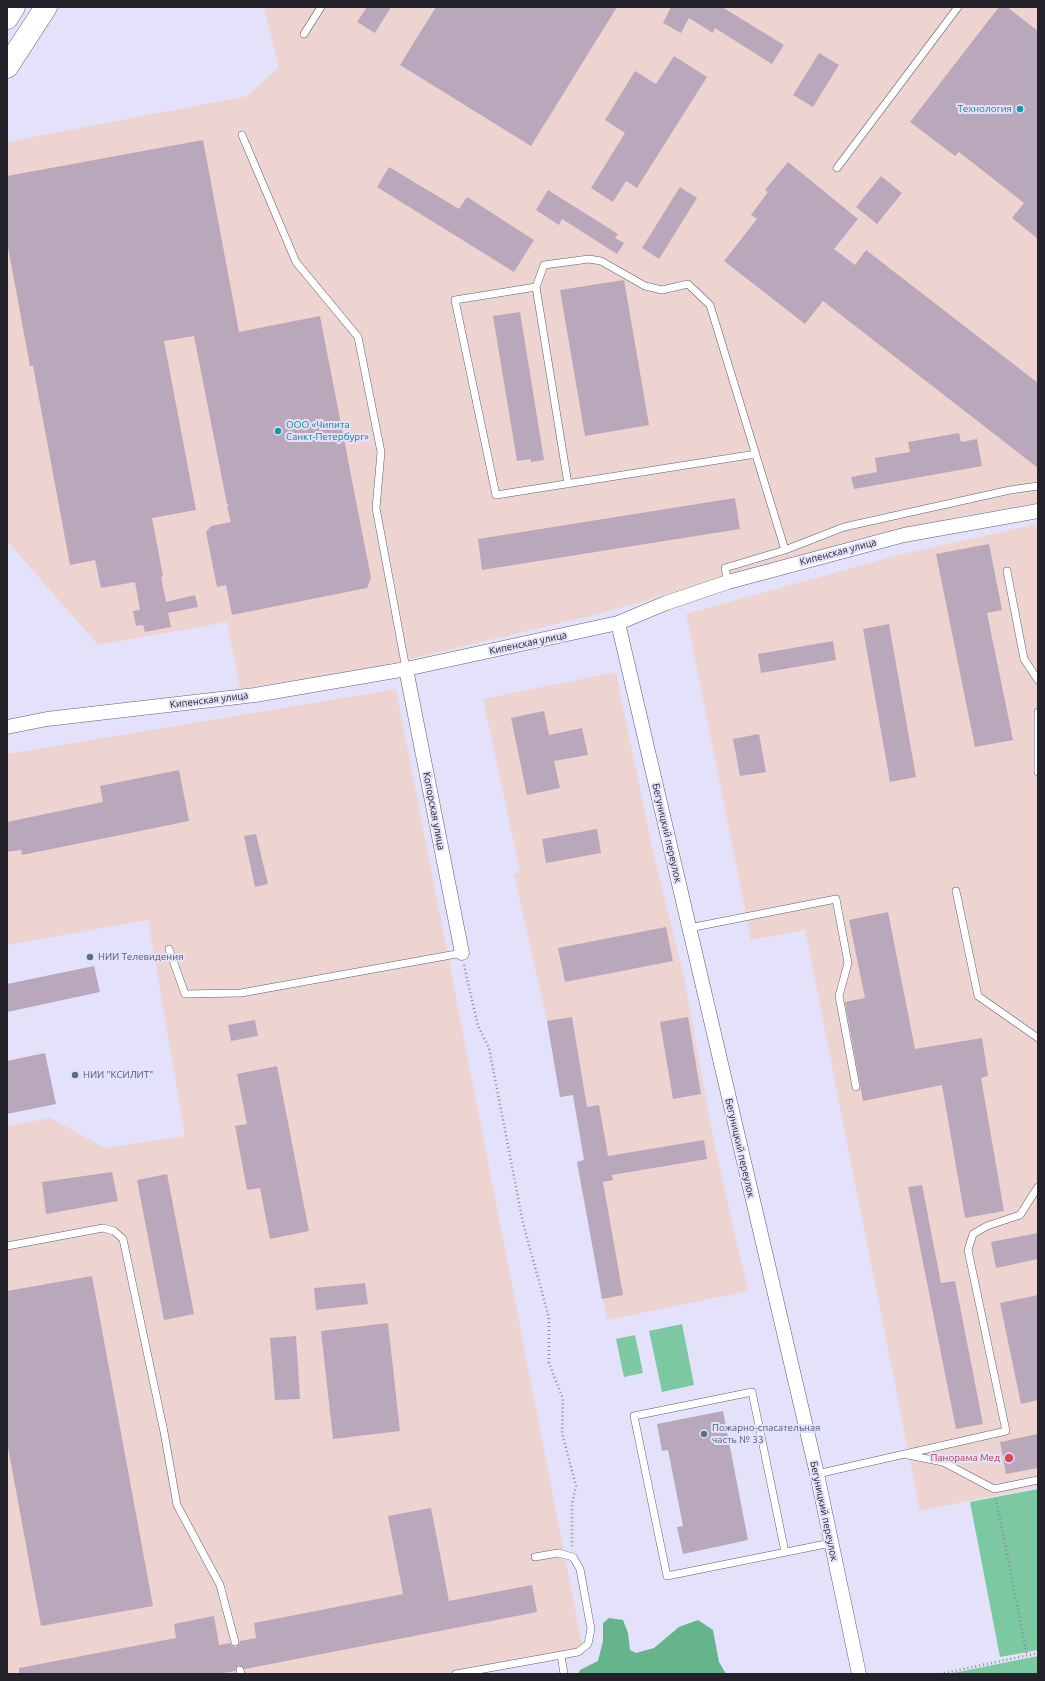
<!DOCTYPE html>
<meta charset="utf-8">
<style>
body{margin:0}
#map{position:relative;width:1045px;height:1681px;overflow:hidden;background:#e4e1fb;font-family:Ubuntu,sans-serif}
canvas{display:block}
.frame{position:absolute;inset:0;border:8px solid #23222b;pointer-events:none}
</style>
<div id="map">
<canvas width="1045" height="1681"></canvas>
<div class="frame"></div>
</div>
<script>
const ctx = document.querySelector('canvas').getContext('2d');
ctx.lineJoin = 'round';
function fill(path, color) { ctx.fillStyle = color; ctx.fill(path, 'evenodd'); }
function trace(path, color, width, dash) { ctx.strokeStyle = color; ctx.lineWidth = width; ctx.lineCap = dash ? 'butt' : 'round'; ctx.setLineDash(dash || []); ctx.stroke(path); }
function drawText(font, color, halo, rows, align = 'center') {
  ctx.font = font + ' Ubuntu,sans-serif'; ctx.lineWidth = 4; ctx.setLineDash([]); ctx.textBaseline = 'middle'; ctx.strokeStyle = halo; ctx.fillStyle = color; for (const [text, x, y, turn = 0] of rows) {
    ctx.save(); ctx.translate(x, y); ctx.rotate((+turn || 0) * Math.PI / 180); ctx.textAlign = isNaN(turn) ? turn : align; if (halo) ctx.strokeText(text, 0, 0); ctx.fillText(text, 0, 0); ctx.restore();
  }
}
const industrial = new Path2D(`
 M264,7H1038V503L952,518L770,565L602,613L381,666L240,689L227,622L98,645L7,541V142L247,96L279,67Z
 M1038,524V1487L920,1511L805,930L751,940L686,614L902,554Z
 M616,672L652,847L685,982L713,1138L748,1291L607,1320L577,1162L584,1160L573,1095L560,1097L547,1021L514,874L520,872L483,699Z
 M396,689L584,1655L475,1674H7V1126L50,1118L105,1148L185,1136L148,920L7,945V754Z`);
const green = new Path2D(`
 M682,1324L694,1385L662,1392L649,1331Z
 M635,1335L643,1373L624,1377L616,1339Z
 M1038,1489V1650L1000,1657L970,1502Z
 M1038,1656V1674H948Z`);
const forest = new Path2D(`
 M609,1618L623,1620L628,1633L630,1650L636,1653L654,1648L679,1627L698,1620L713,1630L719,1662L726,1674H578L580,1670L598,1661L603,1641V1623Z`);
const building = new Path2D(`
 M367,7H391L375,33L357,22Z
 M436,7H617L531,146L400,65Z
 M671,7H722L784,45L772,64L715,28L713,33L689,18L681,33L663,23Z
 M999,7H1007L1038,31V239L1012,218L1024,203L959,152L955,156L910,122Z
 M819,53L839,65L813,107L793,95Z
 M674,56L707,77L637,188L626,181L613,202L591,188L625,133L605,120L635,71L656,84Z
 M203,140L239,332L320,316L371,578L367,588L232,615L226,585L217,587L206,532L211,526L231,522L227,506L229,504H227L194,336L164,341L196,510L152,518L163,576L161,577L166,602L195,595L198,607L168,613L171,627L145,632L143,625L136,626L133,611L140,610L135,582L101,588L95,560L70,565L33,366H30L7,242V176Z
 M788,162L858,219L834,249L855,265L866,250L1038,383V468L823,301L805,324L724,261L757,219L751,215L768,192L765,190Z
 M389,167L459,209L467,197L534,240L514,272L377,187Z
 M881,176L902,193L877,224L856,207Z
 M680,187L697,198L659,259L642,248Z
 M548,190L618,234L615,238L624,243L617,254L562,219L559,225L536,210Z
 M624,280L649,425L585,436L560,290Z
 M520,312L544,460L531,462V459L517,461L493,316Z
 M959,433L961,442L977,439L982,466L854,489L851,477L877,472L875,458L910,452L908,442Z
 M735,498L740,529L482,570L478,539Z
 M989,544L1002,610L987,613L1013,740L975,747L936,554Z
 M889,624L916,777L890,782L863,629Z
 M833,641L836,660L761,673L758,654Z
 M544,711L549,735L582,728L588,755L554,761L560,788L527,795L511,718Z
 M759,734L766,772L740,776L733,739Z
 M179,770L189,821L22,855L21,850L7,852V822L103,802L100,786Z
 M597,829L601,853L546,863L542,839Z
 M256,834L268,884L255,887L244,836Z
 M888,912L915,1049L982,1038L988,1076L981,1078L1004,1211L965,1218L942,1085L863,1101L845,1002L865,998L849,920Z
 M666,927L673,961L565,982L558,948Z
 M94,966L100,992L7,1012V984Z
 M572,1017L587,1107L599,1105L608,1156L704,1140L707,1159L612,1175L613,1180L603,1182L623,1295L602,1299L577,1162L584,1160L573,1095L560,1097L547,1021Z
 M688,1017L701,1094L673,1099L660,1022Z
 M255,1020L258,1036L231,1041L228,1025Z
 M45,1053L56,1104L7,1114V1061Z
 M277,1066L309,1231L270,1239L260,1188L247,1190L235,1126L247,1124L237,1074Z
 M112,1172L118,1201L46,1214L42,1182Z
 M167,1174L194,1314L164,1320L137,1180Z
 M922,1185L941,1283L955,1281L983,1424L956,1429L908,1187Z
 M1038,1233V1259L996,1268L991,1242Z
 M92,1276L153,1606L41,1626L7,1442V1291Z
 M365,1283L368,1304L316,1310L314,1288Z
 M1038,1295V1400L1021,1404L1000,1303Z
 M388,1323L400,1431L333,1439L321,1331Z
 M296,1336L300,1399L275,1400L270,1338Z
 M723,1411L748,1540L683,1554L677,1527L683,1526L668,1450L662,1451L657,1424Z
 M1038,1434V1468L1006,1474L1000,1442Z
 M431,1508L449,1601L532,1585L537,1612L245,1669L239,1665L235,1671L218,1674H19V1668L176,1638L174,1624L214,1616L219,1645L230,1643L232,1646L236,1647L239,1645L240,1641L256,1638L254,1623L403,1594L388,1516Z`);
const path = new Path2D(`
 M464,965L478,1026L489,1048L523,1223L549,1318V1363L563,1399L562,1433L576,1486L572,1504V1546
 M996,1499L1027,1655
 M940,1674L1038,1653`);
const service = new Path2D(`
 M304,34L321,7
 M242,135L296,262L358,337L381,452L376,508L406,669
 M837,168L958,7
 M536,287L568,484
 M756,454L496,495L455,300L536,287L544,265L589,259L601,261L645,286L662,290L688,284L710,305L785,550
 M1007,571L1024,659L1038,680
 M728,582L725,568L785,550L844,527L1010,490L1038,486
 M1038,712V772
 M956,891L978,996L1038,1038
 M689,928L836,899L848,963L839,996L856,1087
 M169,949L185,994L241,993L462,953
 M7,1246L103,1228L114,1231L123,1239L164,1432L177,1505L220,1585L235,1642
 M908,1455L943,1462L994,1489L1038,1480
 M817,1474L1006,1431L968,1250L973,1234L987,1226L1020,1215L1038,1187
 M785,1552L752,1392L634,1416L667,1576L831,1543
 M561,1655L564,1674
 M240,1670L241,1674
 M456,1674L578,1652L588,1644L591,1629L580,1569L573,1557L558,1553L535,1557`);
const minor = new Path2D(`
 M618,623L817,1474L859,1674
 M406,669L462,953
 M7,727L47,719L255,695L406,669L618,623L666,603L728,582L904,535L1038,511`);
const trunk = new Path2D(`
 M7,18L14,7
 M7,67L46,7`);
const markers = [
 [1020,109,4,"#0f9aa8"],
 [278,431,4,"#0f9aa8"],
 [90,957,4,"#5c6f8a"],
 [75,1075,4,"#5c6f8a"],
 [704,1434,4,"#5c6f8a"],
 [1009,1458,5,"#e0444e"]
];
const cultureNames = [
 ["Технология",1012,109],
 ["ООО «Чипита",286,425,"left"],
 ["Санкт-Петербург»",286,437,"left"]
];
const streetNames = [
 ["Кипенская улица",838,552,-15],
 ["Кипенская улица",528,643,-12],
 ["Кипенская улица",209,700,-7],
 ["Копорская улица",434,811,79],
 ["Бегуницкий переулок",667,833,77],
 ["Бегуницкий переулок",740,1148,77],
 ["Бегуницкий переулок",824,1511,78]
];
const serviceNames = [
 ["НИИ Телевидения",98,957],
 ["НИИ \"КСИЛИТ\"",83,1075],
 ["Пожарно-спасательная",712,1428],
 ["часть № 33",712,1440]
];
const healthNames = [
 ["Панорама Мед",1000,1458]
];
fill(industrial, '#eed4d0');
fill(green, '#7cc8a1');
fill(forest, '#65b48c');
fill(building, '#b9a7bc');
trace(service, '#605c73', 8);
trace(minor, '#605c73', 15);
trace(trunk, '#605c73', 23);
trace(path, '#8c899c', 2.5, [1, 3]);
trace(service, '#fff', 7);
trace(minor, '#fff', 14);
trace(trunk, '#fff', 22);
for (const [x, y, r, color] of markers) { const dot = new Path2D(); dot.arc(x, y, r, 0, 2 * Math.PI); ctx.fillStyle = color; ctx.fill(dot); trace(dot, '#e4e1fb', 1.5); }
drawText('10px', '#0d838f', '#e4e1fb', cultureNames, 'right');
drawText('10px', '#23222b', '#e4e1fb', streetNames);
drawText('10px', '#4e5e75', '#e4e1fb', serviceNames, 'left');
drawText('10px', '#be3a42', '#e4e1fb', healthNames, 'right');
</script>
